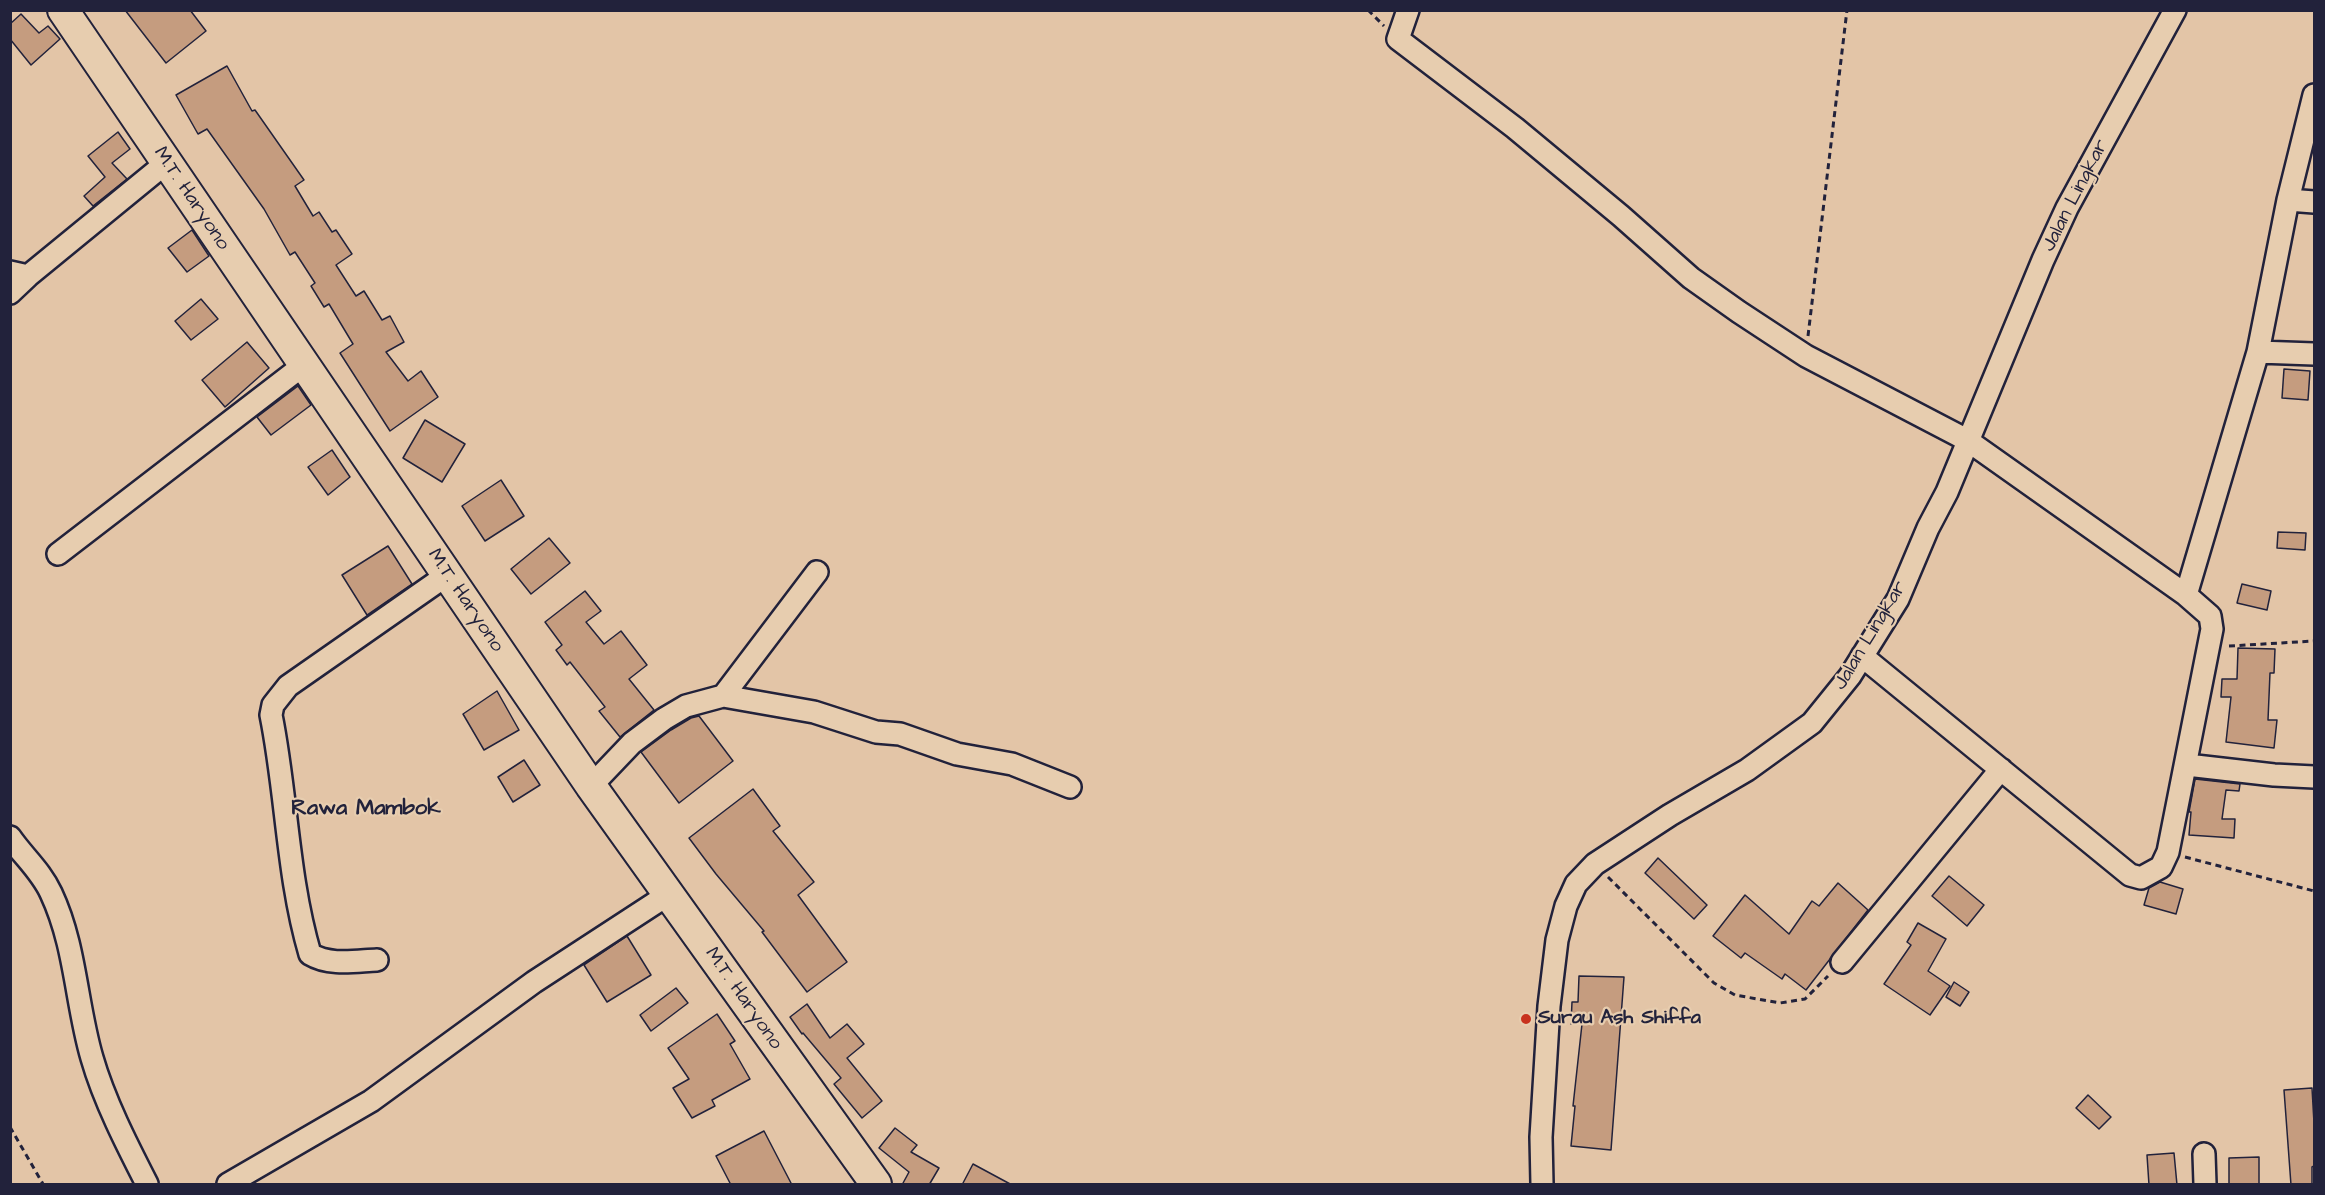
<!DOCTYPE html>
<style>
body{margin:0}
#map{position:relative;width:2325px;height:1195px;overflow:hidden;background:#e3c5a7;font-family:"Architects Daughter",sans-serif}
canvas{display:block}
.frame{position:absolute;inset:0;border:12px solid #22223b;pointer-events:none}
</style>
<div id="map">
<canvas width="2325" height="1195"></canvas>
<div class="frame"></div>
</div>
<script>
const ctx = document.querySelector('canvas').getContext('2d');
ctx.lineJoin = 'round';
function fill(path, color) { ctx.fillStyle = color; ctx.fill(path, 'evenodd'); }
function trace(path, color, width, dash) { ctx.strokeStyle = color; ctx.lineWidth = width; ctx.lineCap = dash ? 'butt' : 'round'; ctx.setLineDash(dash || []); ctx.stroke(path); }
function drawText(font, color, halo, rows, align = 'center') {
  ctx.font = font + ' "Architects Daughter",sans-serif'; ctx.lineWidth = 4.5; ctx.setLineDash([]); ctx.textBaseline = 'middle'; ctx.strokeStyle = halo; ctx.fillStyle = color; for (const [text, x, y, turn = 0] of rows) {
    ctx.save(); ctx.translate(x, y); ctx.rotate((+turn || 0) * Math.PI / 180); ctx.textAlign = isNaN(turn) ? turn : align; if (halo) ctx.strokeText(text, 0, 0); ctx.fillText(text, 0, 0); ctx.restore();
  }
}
const building = new Path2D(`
 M125,10H190L206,31L166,63Z
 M21,14L39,33L48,26L60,39L31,65L10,39V24Z
 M227,66L252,111L255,110L304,180L295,186L313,216L319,212L332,232L336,230L352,254L336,265L356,296L364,291L382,320L390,316L404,342L386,352L408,381L421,371L438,397L390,431L340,353L353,344L329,304L324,307L311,286L315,283L295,252L290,255L264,209L207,129L198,134L176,95Z
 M118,132L130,149L112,163L127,179L93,206L84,196L105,177L88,156Z
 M192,230L209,256L187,272L168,248Z
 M201,299L218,319L191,340L175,321Z
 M247,342L269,368L225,407L202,380Z
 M2284,369L2310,371L2308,400L2282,398Z
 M298,386L311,405L271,435L257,417Z
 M425,420L465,444L442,482L403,458Z
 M332,450L350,477L328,495L308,467Z
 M501,480L524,516L485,541L462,506Z
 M2278,532L2306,533L2305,550L2277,548Z
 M549,538L570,563L531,594L511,569Z
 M388,546L412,584L367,615L342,575Z
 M2242,584L2271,591L2267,610L2237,603Z
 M585,591L601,611L586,622L604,644L621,631L647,665L629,679L654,710L620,737L599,711L605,707L570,662L567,665L556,650L562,645L545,622Z
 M2238,648L2275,649L2274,673H2270L2268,720H2277L2274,748L2226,742L2231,697H2221L2222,679H2237Z
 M497,691L519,730L484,750L463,714Z
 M699,716L733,761L679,803L641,752L671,730L691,718Z
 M524,760L540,785L513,802L498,777Z
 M2195,779L2240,784L2239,791L2226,790L2222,819H2235L2234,838L2189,835L2191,812H2189Z
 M753,789L780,826L773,831L814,882L798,895L847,962L807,992L762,932L764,931L716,874L689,838Z
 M1658,858L1707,905L1694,919L1645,873Z
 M1949,876L1984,905L1967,926L1932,896Z
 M2160,882L2183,889L2176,914L2144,905L2149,888Z
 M1838,883L1868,910L1806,990L1785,974L1782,979L1745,953L1741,958L1713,936L1745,895L1789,934L1812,901L1819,906Z
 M1918,923L1946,939L1928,971L1950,986L1930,1015L1884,984L1911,945L1907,942Z
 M627,936L651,975L607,1002L584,965Z
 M1579,976L1624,977L1611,1150L1571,1146L1575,1106H1573L1582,1024H1571L1572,1002H1578Z
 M1954,982L1969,992L1960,1006L1946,997Z
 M676,988L688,1003L651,1031L640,1015Z
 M807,1004L830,1038L847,1024L864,1044L847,1058L882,1101L862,1118L834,1084L841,1078L803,1033L802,1034L790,1017Z
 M717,1014L735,1041L730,1044L750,1079L712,1100L715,1106L692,1118L673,1088L689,1079L668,1048Z
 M2312,1088L2314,1123V1166L2312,1167V1185H2291L2284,1090Z
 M2088,1095L2111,1117L2099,1129L2076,1108Z
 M895,1128L917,1145L911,1152L939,1168L929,1185H902L909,1172L879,1148Z
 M764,1131L792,1185H731L716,1156Z
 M2174,1153L2177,1185H2149L2147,1155Z
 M2259,1157V1185H2229V1158Z
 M973,1164L1012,1185H962Z`);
const path = new Path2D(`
 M1368,10L1384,26
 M1808,336L1847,10
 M2229,646L2314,641
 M2185,857L2314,891
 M1608,877L1714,983L1735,995L1780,1003L1805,999L1828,976
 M10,1127L43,1184`);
const minor = new Path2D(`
 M1408,10L1398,39L1515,128L1621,216L1691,278L1739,312L1806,356L1967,440L2186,595
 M2288,200L2314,202
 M10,272L28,276L166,163
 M10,293L28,276
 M2258,352L2314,354
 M58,554L305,364
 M1862,656L2130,875L2141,878L2161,867L2168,852L2212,629L2210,616L2186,595L2258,352L2288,200L2314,95
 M723,696L817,572
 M2187,765L2274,775L2314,777
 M591,786L632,743L664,719L686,706L723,696L814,712L876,732L900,734L957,754L1012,764L1070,787
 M10,837C23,856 41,871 51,893C76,946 76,1004 92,1058C104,1100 127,1145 147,1184
 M377,960C355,961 330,966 310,954C287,876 287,794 271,715L273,705L288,686L447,575
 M1842,962L2001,769
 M2204,1154L2205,1184
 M228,1184L371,1101L534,982L669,894
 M1542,1184L1541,1137L1549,1006L1557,940L1566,906L1576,884L1595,864L1670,815L1747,770L1812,723L1850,676L1898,599L1928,528L1947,492L2043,260L2067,208L2175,10`);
const highway = new Path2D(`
 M63,10L591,786L876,1184`);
const markers = [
 [1526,1019,6,"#c8321e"]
];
const streetNames = [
 ["Jalan Lingkar",2076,196,-63],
 ["M.T. Haryono",191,199,56],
 ["M.T. Haryono",465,601,56],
 ["Jalan Lingkar",1871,636,-59],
 ["M.T. Haryono",743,999,55]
];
const poiNames = [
 ["Surau Ash Shiffa",1538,1019]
];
const quarterNames = [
 ["Rawa Mambok",366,809]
];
fill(building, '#c59c7f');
trace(building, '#22223b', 1.5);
trace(minor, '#22223b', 26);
trace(highway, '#22223b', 34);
trace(path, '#22223b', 3, [6, 4.5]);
trace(minor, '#e7cdaf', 21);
trace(highway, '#e7cdaf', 30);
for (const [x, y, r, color] of markers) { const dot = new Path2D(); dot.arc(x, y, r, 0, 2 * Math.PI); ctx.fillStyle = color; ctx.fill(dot); trace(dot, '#e7cdaf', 2); }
drawText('20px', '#22223b', '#e7cdaf', streetNames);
drawText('bold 20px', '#22223b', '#e7cdaf', poiNames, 'left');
drawText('bold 22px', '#22223b', '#e7cdaf', quarterNames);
</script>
